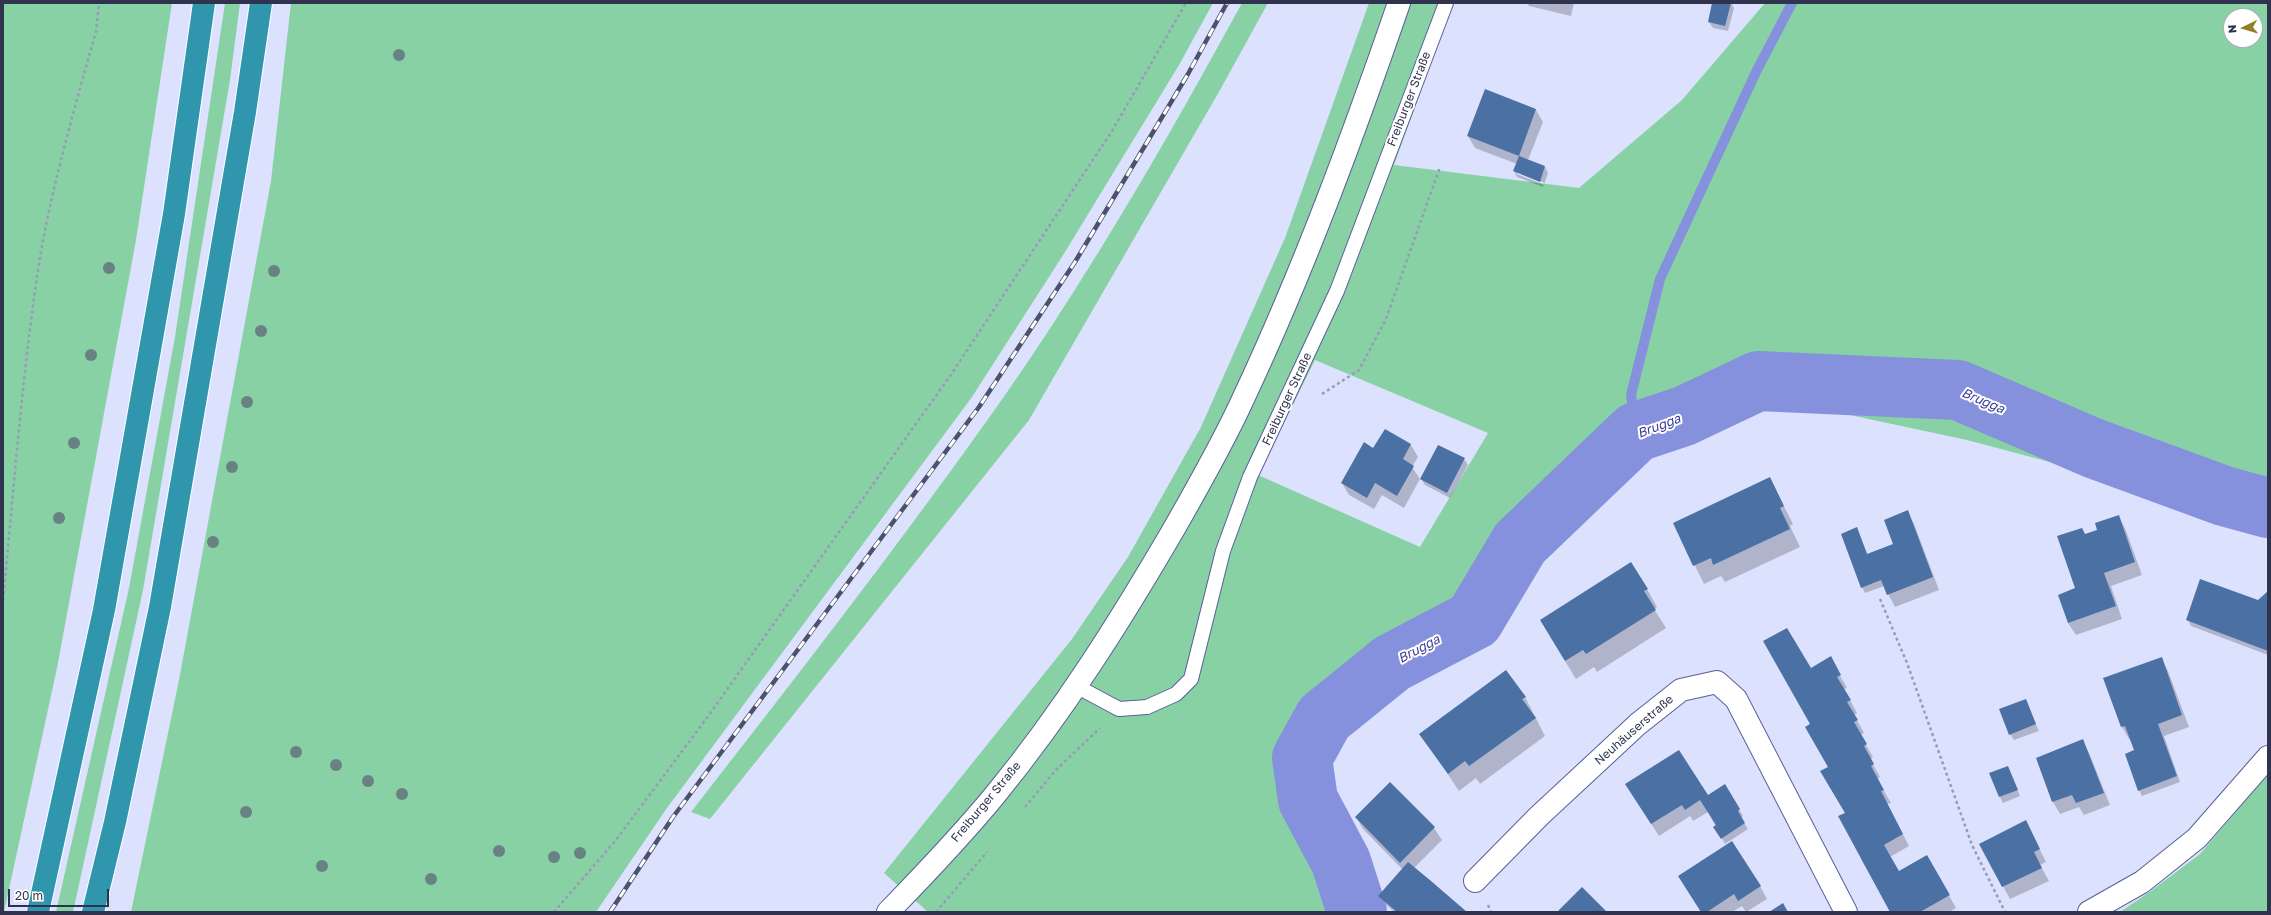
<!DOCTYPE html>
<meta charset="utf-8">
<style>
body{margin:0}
#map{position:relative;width:2271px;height:915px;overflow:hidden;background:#dce2fd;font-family:"Golos Text",sans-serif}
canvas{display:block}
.frame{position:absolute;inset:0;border:4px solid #2f334d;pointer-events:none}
.north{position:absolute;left:2223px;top:8px;width:40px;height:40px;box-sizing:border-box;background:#fff;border:1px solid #acadb8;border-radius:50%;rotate:265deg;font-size:11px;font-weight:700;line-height:16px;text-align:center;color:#2f334d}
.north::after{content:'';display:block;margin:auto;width:14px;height:18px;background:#927f26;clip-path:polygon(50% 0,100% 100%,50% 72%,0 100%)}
.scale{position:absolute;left:8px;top:889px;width:101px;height:18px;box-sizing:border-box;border:2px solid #2f334d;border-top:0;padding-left:5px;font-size:12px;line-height:14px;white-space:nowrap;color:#2f334d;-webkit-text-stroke:3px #fff;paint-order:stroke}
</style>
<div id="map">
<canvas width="2271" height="915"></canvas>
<div class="frame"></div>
<div class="north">N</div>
<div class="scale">20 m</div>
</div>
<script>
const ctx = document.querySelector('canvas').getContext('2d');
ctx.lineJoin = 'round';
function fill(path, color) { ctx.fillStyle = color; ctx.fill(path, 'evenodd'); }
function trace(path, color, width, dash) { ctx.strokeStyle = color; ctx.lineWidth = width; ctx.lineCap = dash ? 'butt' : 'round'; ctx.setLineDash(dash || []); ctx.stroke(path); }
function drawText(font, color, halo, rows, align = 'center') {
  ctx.font = font + ' "Golos Text",sans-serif'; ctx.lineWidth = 4; ctx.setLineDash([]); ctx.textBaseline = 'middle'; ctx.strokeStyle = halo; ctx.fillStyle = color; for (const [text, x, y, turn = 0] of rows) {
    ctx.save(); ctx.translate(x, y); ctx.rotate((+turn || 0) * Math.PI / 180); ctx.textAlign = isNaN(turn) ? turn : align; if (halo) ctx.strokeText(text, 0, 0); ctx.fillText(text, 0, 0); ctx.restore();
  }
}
const green = new Path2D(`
 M3,3H172L136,240L57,668L4,912Z
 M225,3H240L230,80L143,590L73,912H56L129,588L175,337Z
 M291,3H1213L1179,65L1065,252L972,397L667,808L596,912H131L179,680L271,181Z
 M1242,3H1268L1220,90L1029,420L710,819L691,812C793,681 895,550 991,415C1083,286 1166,142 1242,3Z
 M1369,3H1453L1394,165L1579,188L1682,100L1765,3H2268V533L2091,473L1967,440L1789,402L1700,426L1638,462L1551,545L1471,644L1322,738L1315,792L1346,857L1366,912H928L884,873L1072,639L1128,557L1201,427L1285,238ZM2231,16H2255V40H2231ZM1315,360L1488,433L1420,547L1258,475Z
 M2268,774V912H2120L2151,891L2200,854Z`);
const shadow = new Path2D(`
 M1527,3H1574L1571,16L1529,6Z
 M1713,3H1731L1734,8L1728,31L1713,28L1709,22Z
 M1485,90L1536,110L1543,122L1528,160L1545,167L1548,173L1543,187L1517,177L1514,171L1517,164L1475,148L1468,136ZM1517,172L1545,183L1544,185L1517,174Z
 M1411,445L1418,457L1412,467L1420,479L1404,508L1382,495L1374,509L1349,495L1342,483L1374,449Z
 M1464,459L1468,465L1450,498L1425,485L1421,479Z
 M1770,479L1793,524L1790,526L1800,547L1725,582L1721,576L1704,584L1674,523Z
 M1907,512L1914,524L1939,590L1895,607L1884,586L1865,593L1862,587L1856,528L1868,555L1894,545Z
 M2118,516L2125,528L2142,575L2111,586L2122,619L2076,635L2068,623L2076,589L2085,535L2098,531Z
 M1647,589L1657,607L1654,609L1666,628L1597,672L1594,667L1576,679L1551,638Z
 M2268,592V655L2191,626L2188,620L2259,602Z
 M1830,658L1847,688L1844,689L1857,713L1854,715L1864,733L1860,735L1873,757L1870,759L1880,777L1877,779L1891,803L1887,804L1909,846L1890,857L1899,872L1927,856L1956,908L1949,912H1891L1861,859L1864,858L1811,724L1810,669Z
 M2161,658L2168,671L2189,727L2164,736L2180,782L2142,796L2139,790L2136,751L2131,739H2129L2122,727L2105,679Z
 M1525,697L1545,736L1480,784L1476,778L1459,791L1421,734Z
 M2025,700L2039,731L2014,740L2010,734Z
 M2082,740L2089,753L2110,805L2084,815L2079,807L2060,814L2053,802L2037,758Z
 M2008,767L2020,796L2003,803L2000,797Z
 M1390,783L1434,828L1442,840L1414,868L1466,912H1394L1383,902L1380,896L1403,870L1363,829L1356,817Z
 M1725,786L1743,816L1741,818L1748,829L1725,844L1708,812L1693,821L1690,816L1659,836L1634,797H1707Z
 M2026,822L2046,862L2040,865L2049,881L2010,899L1980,844Z
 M1760,886L1767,899L1746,912L1742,906L1732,912H1701L1686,888Z`);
const stream = new Path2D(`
 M1636,432L1631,395L1660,279L1756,72L1792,3`);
const river = new Path2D(`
 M1357,912L1341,862L1308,800L1302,758L1324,718L1392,663L1474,620L1520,543L1636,432L1684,416L1758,381L1958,390L2093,448L2224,496L2268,508`);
const building = new Path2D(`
 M1712,3H1731L1725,26L1708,22Z
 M1485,89L1536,109L1519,156L1467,136Z
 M1519,156L1545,166L1540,182L1513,171Z
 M1385,429L1411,444L1403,459L1414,466L1397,496L1375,483L1367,498L1341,483L1364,442L1373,448Z
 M1438,445L1465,458L1447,493L1420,479Z
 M1770,477L1784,506L1780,508L1790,529L1713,565L1711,558L1693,566L1673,523Z
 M1908,510L1933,577L1887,595L1881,580L1861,588L1841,534L1857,527L1867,554L1893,544L1884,520Z
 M2119,515L2135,562L2104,573L2116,606L2068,623L2058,595L2075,588L2057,536L2082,528L2085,534L2097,530L2095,523Z
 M1631,562L1648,589L1644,591L1656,610L1586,654L1583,650L1565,661L1540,620Z
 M2200,579L2258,600L2268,591V651L2186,620Z
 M1787,628L1811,668L1831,656L1841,675L1837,677L1851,700L1847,702L1858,720L1854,722L1867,744L1864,746L1874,764L1871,766L1884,790L1881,791L1903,834L1884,845L1899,871L1927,855L1950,895L1920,912H1890L1838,816L1845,813L1820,771L1828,767L1805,727L1810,724L1763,641Z
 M2162,657L2182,715L2158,724L2177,776L2138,791L2125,754L2134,750L2125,726L2121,727L2103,678Z
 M1506,670L1526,697L1522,699L1536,718L1469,766L1465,761L1448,774L1419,734Z
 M2026,699L2036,724L2009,735L1999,709Z
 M2083,739L2104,793L2076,803L2072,795L2052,802L2036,758Z
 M1679,750L1708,795L1725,784L1740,809L1738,811L1745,823L1721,839L1713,827L1716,825L1700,800L1685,810L1682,805L1651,824L1625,784Z
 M2008,766L2018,790L1999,797L1989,773Z
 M1390,782L1435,827L1400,863L1355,817Z
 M2026,820L2040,849L2034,852L2042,868L2002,887L1979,844Z
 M1732,841L1761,886L1738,901L1734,894L1707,912H1701L1678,876Z
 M1408,862L1431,881L1467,912H1397L1378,896Z
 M1582,887L1607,912H1557Z
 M1783,903L1788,912H1769Z`);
const path = new Path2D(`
 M1322,394L1359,370L1386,319L1440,167
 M1880,599L1907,663L1972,845L2005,912
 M3,600C14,488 22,375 39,263C52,185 75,107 96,31L99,3
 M1025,807L1056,770L1100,728
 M1488,905L1491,912
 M554,912L616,840L706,719L950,376L1112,131L1186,3
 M936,912L987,852`);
const lane = new Path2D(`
 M1076,686L1119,709L1147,707L1176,694L1191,679L1223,551L1250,477L1337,291L1446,3`);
const street = new Path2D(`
 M1475,881L1539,816L1638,724L1681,690L1717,682L1736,699L1846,912
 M2089,912L2142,882L2197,838L2268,757`);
const secondary = new Path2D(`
 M888,912C925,874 962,835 995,795C1063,712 1121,620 1175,527C1199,485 1224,441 1244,397C1304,269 1353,136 1399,3`);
const highway = new Path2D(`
 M38,912L104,610L174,214L204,3
 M93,912L115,822L160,607L245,112L261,3`);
const rail = new Path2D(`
 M610,912L673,817L979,407L1075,262L1188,74L1227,3`);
const trees = [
 [399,55],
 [109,268],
 [274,271],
 [261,331],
 [91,355],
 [247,402],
 [74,443],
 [232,467],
 [59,518],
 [213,542],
 [296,752],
 [336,765],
 [368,781],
 [402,794],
 [246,812],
 [499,851],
 [580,853],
 [554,857],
 [322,866],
 [431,879]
];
const streetNames = [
 ["Freiburger Straße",1409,99,-69],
 ["Freiburger Straße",1287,399,-65],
 ["Neuhäuserstraße",1634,730,-41],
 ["Freiburger Straße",986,802,-50]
];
const waterNames = [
 ["Brugga",1983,401,23],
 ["Brugga",1659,426,-21],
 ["Brugga",1419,649,-28]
];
fill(green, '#88d1a5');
fill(shadow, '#0003');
trace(stream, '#8691de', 10);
trace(river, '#8691de', 60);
fill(building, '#4b70a4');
trace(lane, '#586099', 16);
trace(street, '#586099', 24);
trace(secondary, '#586099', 24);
trace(highway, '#fff', 24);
trace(path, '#969bb6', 2.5, [3, 3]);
trace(lane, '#fff', 14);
trace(street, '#fff', 22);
trace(secondary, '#fff', 22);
trace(highway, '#3096ae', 22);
trace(rail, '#4d516b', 4.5);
trace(rail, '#fff', 3, [9]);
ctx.fillStyle = '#688182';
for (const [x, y] of trees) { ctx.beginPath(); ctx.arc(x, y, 6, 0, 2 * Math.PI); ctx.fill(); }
drawText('12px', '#2f334d', '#fff', streetNames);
drawText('italic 13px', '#3b3d98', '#fff', waterNames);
</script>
